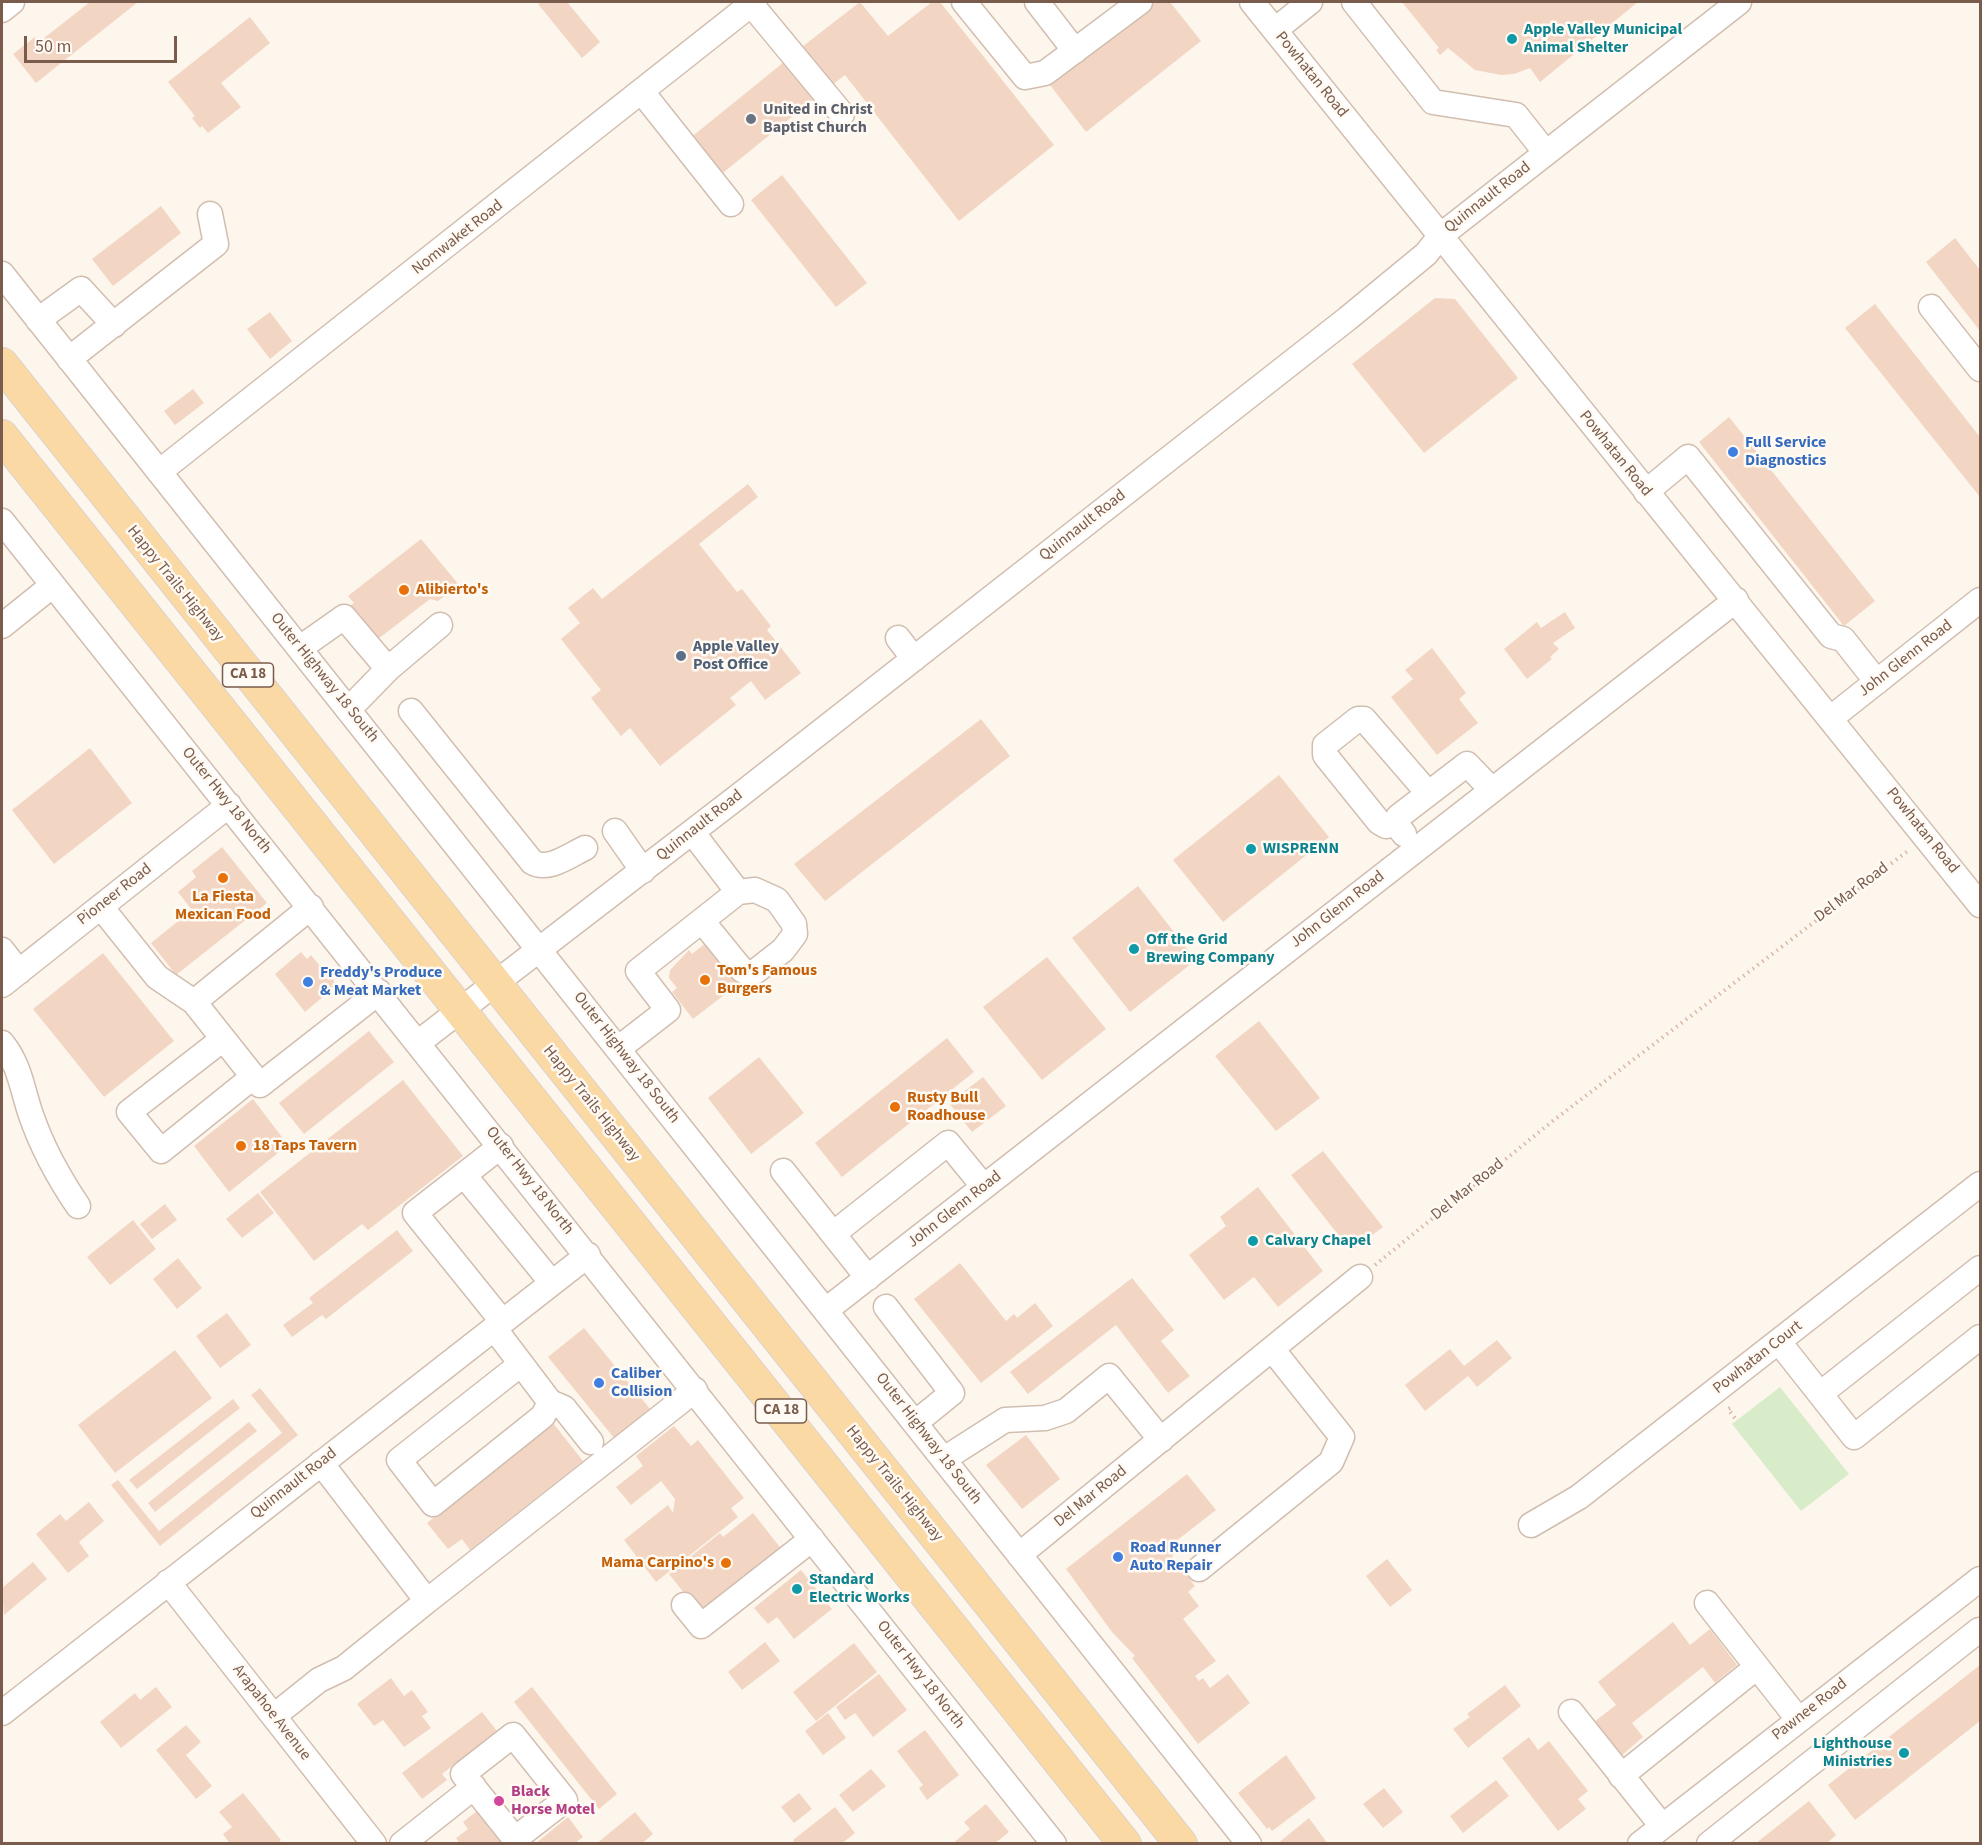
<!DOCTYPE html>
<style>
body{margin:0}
#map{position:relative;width:1982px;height:1845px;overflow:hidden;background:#fdf6ec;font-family:"Source Sans 3",sans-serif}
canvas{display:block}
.frame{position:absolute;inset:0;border:3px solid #7a5c4d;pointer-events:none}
.scale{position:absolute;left:24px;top:36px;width:153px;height:27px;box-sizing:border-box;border:3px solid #7a5c4d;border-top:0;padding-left:8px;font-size:18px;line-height:21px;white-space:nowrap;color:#7a5c4d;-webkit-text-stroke:4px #fffaf3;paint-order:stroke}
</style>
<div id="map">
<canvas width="1982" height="1845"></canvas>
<div class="frame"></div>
<div class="scale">50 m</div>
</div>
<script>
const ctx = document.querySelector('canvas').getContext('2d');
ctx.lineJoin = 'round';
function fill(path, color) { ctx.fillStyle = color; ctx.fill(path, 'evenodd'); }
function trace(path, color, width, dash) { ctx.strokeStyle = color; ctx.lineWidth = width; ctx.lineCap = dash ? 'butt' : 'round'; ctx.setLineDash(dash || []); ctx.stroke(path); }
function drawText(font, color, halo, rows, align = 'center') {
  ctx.font = font + ' "Source Sans 3",sans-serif'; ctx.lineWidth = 5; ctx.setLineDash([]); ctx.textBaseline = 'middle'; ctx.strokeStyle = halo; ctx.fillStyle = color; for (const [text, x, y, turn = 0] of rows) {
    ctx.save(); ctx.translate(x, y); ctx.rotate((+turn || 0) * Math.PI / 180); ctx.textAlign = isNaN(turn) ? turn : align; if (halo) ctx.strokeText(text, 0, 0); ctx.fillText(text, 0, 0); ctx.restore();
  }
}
const green = new Path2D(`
 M1780,1387L1849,1474L1801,1511L1732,1424Z`);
const building = new Path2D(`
 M90,2H138L36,83L13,54L35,37L39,42Z
 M541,2H567L600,42L582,58L538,4Z
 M860,2L888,36L932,2H940L1054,145L959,221L845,75L828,88L798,50Z
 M1155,2H1170L1201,41L1086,132L1050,85Z
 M1402,2H1638L1540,82L1530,68L1514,74L1501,75L1475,70L1448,48L1440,55L1436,50L1439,48Z
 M250,17L270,43L221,83L241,107L208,133L202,126L200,128L192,118L195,116L168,82Z
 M784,62L814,99L719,176L689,139Z
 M782,175L867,283L836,307L751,200Z
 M161,206L181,233L113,286L92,259Z
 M1955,238L1980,270V331L1926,262Z
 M1435,298L1455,299L1518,378L1424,453L1352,364Z
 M1875,304L1980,437V497L1845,328Z
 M270,312L292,341L270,359L247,329Z
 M193,389L204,403L175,425L164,411Z
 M1729,417L1875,601L1844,626L1699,442Z
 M748,484L758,497L699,544L737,592L742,589L771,626L767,630L801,673L765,700L751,681L730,698L736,705L660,766L630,728L621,736L591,698L601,690L561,639L580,623L568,608L593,588L602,599Z
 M421,539L459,585L438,601L430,599L378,639L347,609L354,603L348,596Z
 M1565,612L1575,628L1553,643L1559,649L1550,657L1552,659L1527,679L1504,649L1537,622L1541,628Z
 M1432,648L1466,693L1459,699L1478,723L1437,755L1391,697L1413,679L1405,670Z
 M981,719L1010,756L825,901L794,864Z
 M90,748L132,803L54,864L12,810Z
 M1279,775L1329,837L1223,922L1173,860Z
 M222,847L267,903L176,975L151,943L192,910L178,892L196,877L192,871Z
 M1138,886L1196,960L1130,1012L1072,938Z
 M707,942L742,981L693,1019L672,992L677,988L669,978L670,970L689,950L692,954Z
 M301,952L307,959L311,955L330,978L332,977L336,986L305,1012L275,974Z
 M103,953L174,1041L104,1097L33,1009Z
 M1047,957L1106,1029L1042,1080L983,1007Z
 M1259,1021L1320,1098L1276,1131L1215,1056Z
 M369,1031L394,1062L304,1134L279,1103Z
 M947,1038L974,1072L842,1177L815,1143Z
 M759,1057L804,1113L751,1154L708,1098Z
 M983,1077L1006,1106L972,1132L949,1103Z
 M403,1080L463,1156L368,1230L362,1224L314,1261L260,1192Z
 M253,1099L288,1145L229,1192L194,1146Z
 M1323,1151L1383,1227L1351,1251L1291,1175Z
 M1258,1187L1323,1271L1278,1307L1254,1277L1224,1300L1189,1255L1226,1226L1220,1217Z
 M258,1193L274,1213L242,1238L226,1219Z
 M165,1204L177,1220L152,1239L140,1224Z
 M133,1220L156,1249L110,1285L87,1257Z
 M397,1230L413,1251L326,1319L322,1315L292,1337L283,1325L313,1303L309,1298Z
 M178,1258L202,1288L177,1309L153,1279Z
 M960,1263L1006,1321L1014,1314L1017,1318L1035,1303L1053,1326L981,1383L914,1299Z
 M1132,1278L1174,1330L1161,1341L1190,1376L1168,1393L1116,1325L1028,1394L1010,1372Z
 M227,1313L251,1345L220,1368L196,1336Z
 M584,1328L650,1409L614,1438L548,1357Z
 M1497,1340L1512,1358L1477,1387L1468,1376L1425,1411L1405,1385L1450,1349L1464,1366Z
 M175,1350L212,1398L115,1473L78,1425Z
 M260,1388L298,1435L160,1546L111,1485L118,1480L159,1531L282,1433L251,1395Z
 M233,1399L240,1408L137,1489L129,1480Z
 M249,1422L257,1431L155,1512L148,1503Z
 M553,1423L583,1461L470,1550L462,1539L448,1549L427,1523Z
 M674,1426L691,1446L698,1440L744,1498L731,1508L738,1517L656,1582L624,1540L668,1505L673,1513L675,1499L661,1481L631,1505L616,1487L643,1466L636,1456Z
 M1026,1435L1060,1479L1022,1509L986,1465Z
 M1187,1474L1216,1510L1171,1545L1177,1552L1172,1556L1195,1586L1188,1592L1199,1606L1183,1619L1216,1661L1195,1676L1199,1681L1203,1678L1210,1688L1228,1674L1250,1703L1198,1744L1132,1658L1135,1656L1112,1632L1066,1569Z
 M89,1502L104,1521L79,1542L89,1556L68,1573L36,1534L60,1514L66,1521Z
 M753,1513L783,1551L733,1592L730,1588L699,1612L669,1574L720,1533L723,1537Z
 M1387,1559L1412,1590L1390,1607L1366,1576Z
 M33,1562L47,1579L4,1615L2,1588Z
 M801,1570L832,1609L794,1639L777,1617L768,1624L754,1608Z
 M1673,1622L1690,1645L1710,1629L1737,1665L1715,1683L1703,1667L1632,1723L1643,1737L1621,1756L1594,1722L1616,1705L1598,1682Z
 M765,1642L780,1661L742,1690L728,1672Z
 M854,1643L877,1672L816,1721L793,1692Z
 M1980,1665V1721L1855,1820L1828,1785Z
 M879,1674L907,1710L873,1737L855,1713L845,1720L836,1707Z
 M391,1678L404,1696L412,1690L428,1712L422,1716L431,1728L404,1747L383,1720L374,1726L357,1704Z
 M1505,1685L1521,1706L1468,1748L1453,1729L1470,1717L1467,1714Z
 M156,1687L172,1707L121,1748L100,1722L135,1693L140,1700Z
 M532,1687L617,1794L599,1809L514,1702Z
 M482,1712L497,1731L442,1774L447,1780L422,1799L402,1773Z
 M828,1713L846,1738L823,1755L805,1731Z
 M186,1725L201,1742L186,1755L212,1786L196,1799L156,1750Z
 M925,1730L959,1775L927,1800L919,1788L923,1785L897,1751Z
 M1529,1737L1538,1750L1549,1741L1588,1791L1578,1799L1586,1809L1558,1831L1502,1758Z
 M1286,1755L1316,1798L1272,1831L1269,1827L1267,1829L1238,1793Z
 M871,1769L886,1786L853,1812L839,1795Z
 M1496,1780L1509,1796L1463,1833L1450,1816Z
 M1384,1788L1403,1812L1383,1828L1363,1804Z
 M243,1793L281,1840L277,1844H230L223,1834L232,1827L219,1812Z
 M799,1793L812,1809L794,1823L781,1807Z
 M1809,1801L1836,1835L1826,1844H1755Z
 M986,1804L1009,1832L994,1844H952L970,1829L964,1822Z
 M835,1807L855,1833L841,1844H795L793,1840Z
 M477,1811L503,1844H460L456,1838L468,1829L463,1822Z
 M635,1812L653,1834L641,1844H596Z
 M568,1817L583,1837L574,1844H535Z
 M1309,1818L1328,1844H1277Z`);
const path = new Path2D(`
 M1375,1265L1554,1120L1909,850
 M1730,1408L1728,1409L1737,1421`);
const minor = new Path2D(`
 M964,2L1025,77L1045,73L1140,2
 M1037,2L1075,51
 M1252,2L1980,905
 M1354,2L1433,102L1516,115L1546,153
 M751,4L842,114
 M2,10L12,2
 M1275,30L1310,2
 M642,92L731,204
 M2,274L1249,1844
 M1931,307L1980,369
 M38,320L81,289L114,325
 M69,359L216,244L210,214
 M159,472L754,2
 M1646,492L1688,457L1831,636L1843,639L1877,682
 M2,521L1054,1844
 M2,626L53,585
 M898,638L914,659
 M300,648L344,617L388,669
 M349,709L388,669L440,625
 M411,711L532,862C548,872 570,855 585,848
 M1831,718L1980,600
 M1396,824L1386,826L1379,822L1325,755V745L1358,719H1364L1428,793
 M615,831L643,871
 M692,832L738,892
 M1404,834L1396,824L1398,817L1467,764L1492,790
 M101,907L157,977L194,1002
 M311,907L194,1002L260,1085L379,992
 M2,950L19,972
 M2,985L229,805
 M223,1039L129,1112L161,1151L253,1077
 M419,1042L740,795L1347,319L1426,254L1440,236L1739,2
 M2,1043C20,1065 22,1089 31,1115C42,1147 59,1178 78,1206
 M619,1048L668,1010L638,971L738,892L755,890L777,900L794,924L795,934L783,950L756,971L748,973L742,970L702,921
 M501,1146L415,1213L502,1321
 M783,1171L868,1278
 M464,1175L552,1283
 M833,1234L948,1143L984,1187
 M886,1307L952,1393L915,1423
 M826,1310L1736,600
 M494,1328L550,1402L564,1408L591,1442
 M1779,1342L1854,1437L1980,1337
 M521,1364L399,1460L433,1504L543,1416L550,1402
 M1820,1394L1980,1268
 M944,1459L1005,1420L1045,1418L1066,1411L1109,1376L1161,1440
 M321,1463L427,1601L695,1390
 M1531,1525L1579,1497L1980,1184
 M1019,1555L1360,1277
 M1199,1569L1331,1462L1342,1437L1272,1349
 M168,1582L374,1844
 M1707,1603L1798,1719
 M684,1605L701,1626L812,1539
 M1571,1712L1662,1826
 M2,1713L588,1255
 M274,1716L319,1680L344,1668L427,1601
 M513,1735L565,1800L515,1839L463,1774Z
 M1621,1776L1757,1667
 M402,1844L474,1787
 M1640,1844L1980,1579
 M1709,1844L1979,1630`);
const major = new Path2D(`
 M2,364L1181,1844
 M2,436L1125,1844`);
const markers = [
 [1512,39,6,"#0f9aa8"],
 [751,119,6,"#6b7280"],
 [1733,452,6,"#3f7fe0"],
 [404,590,6,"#e8710a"],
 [681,656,6,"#5c6f8a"],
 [1251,849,6,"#0f9aa8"],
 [223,878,6,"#e8710a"],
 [1134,949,6,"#0f9aa8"],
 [705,980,6,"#e8710a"],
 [308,982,6,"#3f7fe0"],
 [895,1107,6,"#e8710a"],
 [241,1146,6,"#e8710a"],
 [1253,1241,6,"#0f9aa8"],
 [599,1383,6,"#3f7fe0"],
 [1118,1557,6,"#3f7fe0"],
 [726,1563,6,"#e8710a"],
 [797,1589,6,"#0f9aa8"],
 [1904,1753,6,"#0f9aa8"],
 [499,1801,6,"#d1479c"]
];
const shields = [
 [248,675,51],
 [781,1411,51]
];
const shieldNames = [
 ["CA 18",248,675],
 ["CA 18",781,1411]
];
const cultureNames = [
 ["Apple Valley Municipal",1524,30],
 ["Animal Shelter",1524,48],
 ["WISPRENN",1263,849],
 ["Off the Grid",1146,940],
 ["Brewing Company",1146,958],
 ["Calvary Chapel",1265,1241],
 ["Standard",809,1580],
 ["Electric Works",809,1598],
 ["Lighthouse",1892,1744,"right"],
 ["Ministries",1892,1762,"right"]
];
const streetNames = [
 ["Powhatan Road",1311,75,51],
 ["Quinnault Road",1488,198,-38],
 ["Nomwaket Road",458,238,-38],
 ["Powhatan Road",1615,454,51],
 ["Quinnault Road",1083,526,-38],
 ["Happy Trails Highway",175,584,51],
 ["John Glenn Road",1906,659,-38],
 ["Outer Highway 18 South",324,678,51],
 ["Outer Hwy 18 North",226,801,51],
 ["Quinnault Road",700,826,-38],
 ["Powhatan Road",1922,831,51],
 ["Del Mar Road",1852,893,-37],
 ["Pioneer Road",115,895,-38],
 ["John Glenn Road",1338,910,-38],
 ["Outer Highway 18 South",626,1058,52],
 ["Happy Trails Highway",591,1104,51],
 ["Outer Hwy 18 North",529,1181,52],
 ["Del Mar Road",1468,1190,-39],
 ["John Glenn Road",955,1210,-38],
 ["Powhatan Court",1758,1358,-38],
 ["Outer Highway 18 South",928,1439,52],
 ["Quinnault Road",294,1484,-38],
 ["Happy Trails Highway",894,1484,51],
 ["Del Mar Road",1091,1497,-39],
 ["Outer Hwy 18 North",920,1675,52],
 ["Pawnee Road",1810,1710,-38],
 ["Arapahoe Avenue",271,1713,52]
];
const worshipNames = [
 ["United in Christ",763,110],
 ["Baptist Church",763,128]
];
const shopNames = [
 ["Full Service",1745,443],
 ["Diagnostics",1745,461],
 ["Freddy's Produce",320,973],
 ["& Meat Market",320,991],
 ["Caliber",611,1374],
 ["Collision",611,1392],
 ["Road Runner",1130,1548],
 ["Auto Repair",1130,1566]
];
const foodNames = [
 ["Alibierto's",416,590],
 ["La Fiesta",223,897,"center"],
 ["Mexican Food",223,915,"center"],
 ["Tom's Famous",717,971],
 ["Burgers",717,989],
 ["Rusty Bull",907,1098],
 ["Roadhouse",907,1116],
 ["18 Taps Tavern",253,1146],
 ["Mama Carpino's",714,1563,"right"]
];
const serviceNames = [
 ["Apple Valley",693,647],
 ["Post Office",693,665]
];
const hotelNames = [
 ["Black",511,1792],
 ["Horse Motel",511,1810]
];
fill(green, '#d8ecc9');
fill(building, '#f3d5c3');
trace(minor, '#d1beb0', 27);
trace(major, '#dad1cd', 34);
trace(path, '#d9b8a5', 4, [1.5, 4.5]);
trace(minor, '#fff', 24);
trace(major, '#fbd9a5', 32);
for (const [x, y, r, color] of markers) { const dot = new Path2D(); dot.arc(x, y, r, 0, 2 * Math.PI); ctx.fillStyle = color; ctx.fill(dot); trace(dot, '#fffaf3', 2); }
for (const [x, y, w] of shields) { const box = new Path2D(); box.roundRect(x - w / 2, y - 12, w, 24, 4.5); ctx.fillStyle = '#fffaf3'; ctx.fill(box); trace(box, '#7a5c4d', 1.5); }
drawText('bold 15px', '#7a5c4d', null, shieldNames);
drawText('bold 16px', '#0d838f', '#fffaf3', cultureNames, 'left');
drawText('16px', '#7a5c4d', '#fffaf3', streetNames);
drawText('bold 16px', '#5b616d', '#fffaf3', worshipNames, 'left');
drawText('bold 16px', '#366cbe', '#fffaf3', shopNames, 'left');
drawText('bold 16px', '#c56008', '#fffaf3', foodNames, 'left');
drawText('bold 16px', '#4e5e75', '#fffaf3', serviceNames, 'left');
drawText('bold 16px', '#b23c85', '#fffaf3', hotelNames, 'left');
</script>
